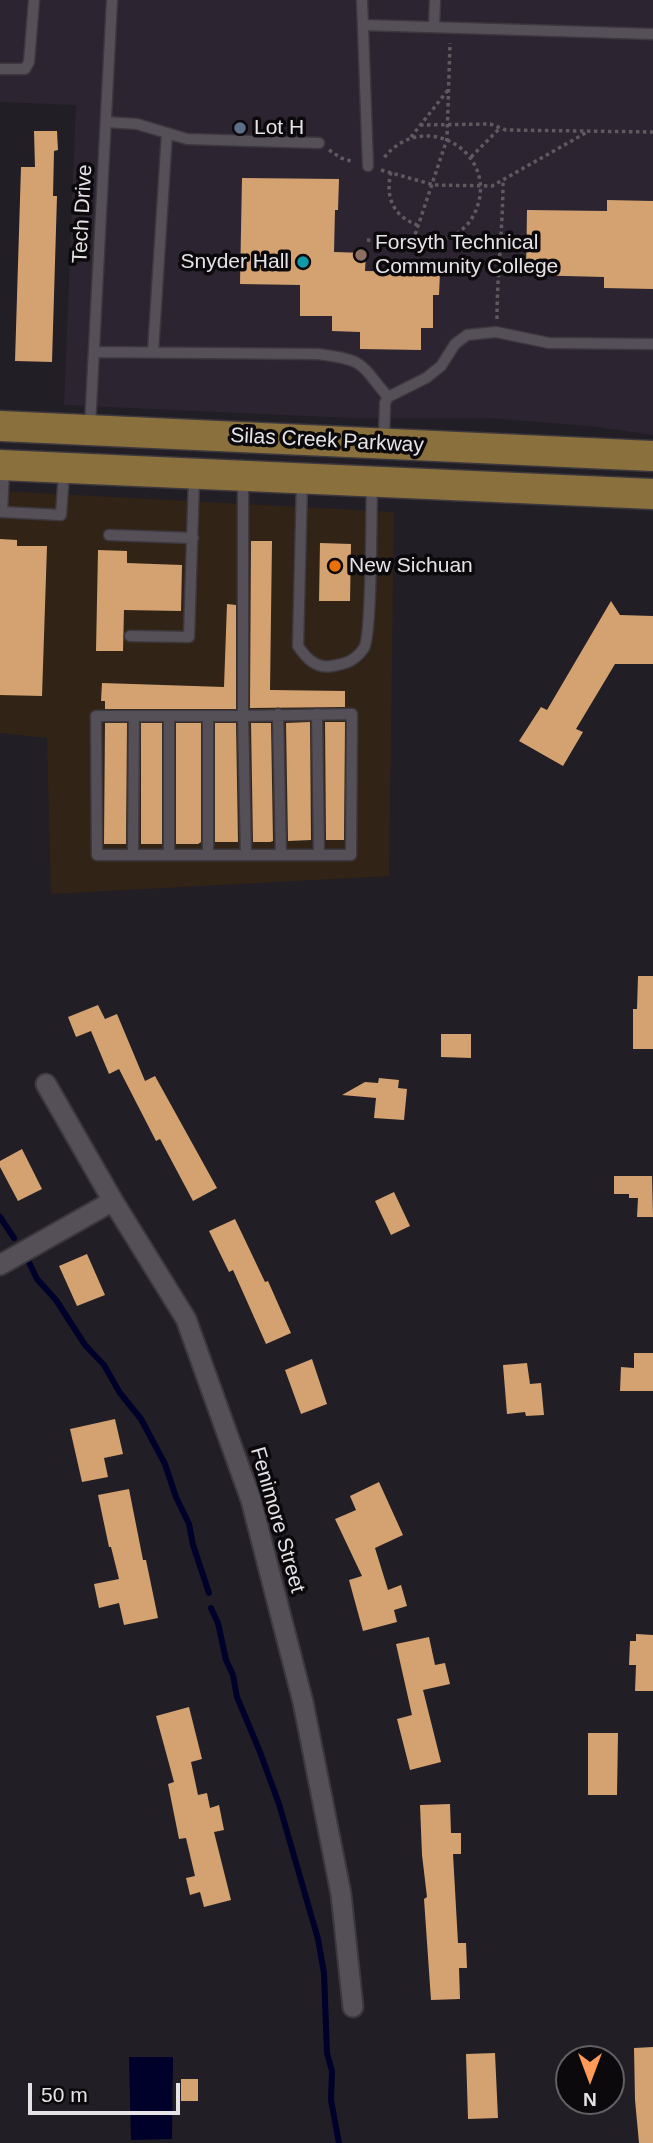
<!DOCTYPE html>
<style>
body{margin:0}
#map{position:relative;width:653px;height:2143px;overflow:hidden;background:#221e25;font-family:Helvetica,sans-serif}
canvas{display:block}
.north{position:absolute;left:555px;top:2045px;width:70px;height:70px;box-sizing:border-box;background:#0b090c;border:2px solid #636064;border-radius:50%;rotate:180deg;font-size:19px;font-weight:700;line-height:28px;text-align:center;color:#e6e3e7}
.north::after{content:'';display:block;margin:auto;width:24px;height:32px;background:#fe9b58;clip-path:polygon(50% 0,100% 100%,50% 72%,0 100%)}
.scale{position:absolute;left:28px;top:2083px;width:152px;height:32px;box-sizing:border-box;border:4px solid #e6e3e7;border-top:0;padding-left:9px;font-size:21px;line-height:24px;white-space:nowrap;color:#e6e3e7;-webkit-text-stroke:5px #0b090c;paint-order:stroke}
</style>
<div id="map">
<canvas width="653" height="2143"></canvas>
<div class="north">N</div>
<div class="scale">50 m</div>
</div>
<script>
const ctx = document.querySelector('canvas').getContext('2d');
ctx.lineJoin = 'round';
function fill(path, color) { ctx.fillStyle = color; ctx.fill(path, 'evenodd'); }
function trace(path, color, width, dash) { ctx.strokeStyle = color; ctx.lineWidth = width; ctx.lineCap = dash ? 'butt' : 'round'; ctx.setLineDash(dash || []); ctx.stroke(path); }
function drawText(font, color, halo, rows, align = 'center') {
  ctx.font = font + ' Helvetica,sans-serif'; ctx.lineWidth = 7; ctx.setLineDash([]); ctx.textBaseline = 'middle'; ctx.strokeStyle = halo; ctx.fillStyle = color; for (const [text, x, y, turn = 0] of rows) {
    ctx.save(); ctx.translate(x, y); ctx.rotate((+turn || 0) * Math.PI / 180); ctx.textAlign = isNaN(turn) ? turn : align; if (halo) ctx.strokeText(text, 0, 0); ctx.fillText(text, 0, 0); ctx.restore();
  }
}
const commercial = new Path2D(`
 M0,491L394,512L389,876L51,894L47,738L0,733Z`);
const built = new Path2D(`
 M0,0H653V435L590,426L487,418H351L64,405L76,105L0,102Z`);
const water = new Path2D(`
 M129,2057H173L172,2139L131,2140Z`);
const stream = new Path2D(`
 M0,1217L14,1238
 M26,1256L37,1279L56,1300L85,1345L104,1365L120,1393L141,1419L165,1464L176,1497L189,1524L193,1545L209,1593
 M211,1608L218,1623L226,1660L233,1675L237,1697L260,1752L279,1804L318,1939L324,1973L327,2053L332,2071L331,2100L339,2143`);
const building = new Path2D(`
 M34,131H57L58,150L54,151L53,196H57L52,362L15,361L21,167H35Z
 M242,178L339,179L338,210H335L334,252L366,253L365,271L440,272L439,295H433V328H421V350L360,349V332L332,331V316H300V285L240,284Z
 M607,200L653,201V289L604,288V277L526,275L527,210L607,211Z
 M0,539L17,540V546H47L42,696L0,695Z
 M251,541H272L270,690L345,691V707L250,708Z
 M320,543L351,544L350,601H319Z
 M98,550L127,551V563L182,565L181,611L124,610L123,651H96Z
 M611,601L620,615L653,616V664H615L576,729L583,732L563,766L519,741L541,707L547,710Z
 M227,604L236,605V709H105V701H101L102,683L224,687Z
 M310,722L311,840L288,841L286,723Z
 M325,722H345L344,840H326Z
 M105,723H127L126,844H104Z
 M141,723H162V844H141Z
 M176,723H201V842L198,844H176Z
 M215,723H236L238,842H215Z
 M251,723H271L273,841L270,842H253Z
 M638,976H653V1049H633V1009H637Z
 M98,1005L105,1019L117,1014L145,1081L155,1076L217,1188L193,1201L160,1139L156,1141L119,1069L109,1074L91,1031L76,1037L68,1017Z
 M441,1034H471V1058L441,1057Z
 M379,1078L399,1080L398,1088L407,1089L404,1120L374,1118L376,1098L342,1095L365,1082L378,1083Z
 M22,1149L42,1189L18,1201L0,1167V1161Z
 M614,1176H652L653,1217H637L638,1198H629V1194H614Z
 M394,1192L410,1226L391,1235L375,1201Z
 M235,1219L265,1282L268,1281L291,1333L266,1344L233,1270L229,1272L209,1231Z
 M87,1254L105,1295L77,1306L59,1266Z
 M634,1353H653V1391H620L621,1367L634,1368Z
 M312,1359L327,1404L301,1414L285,1370Z
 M527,1363L530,1384L541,1383L544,1415L526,1416L525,1412L507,1414L503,1365Z
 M115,1419L123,1454L104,1458L108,1477L82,1482L70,1429Z
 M379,1482L403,1535L375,1548L388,1590L401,1585L407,1606L394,1610L397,1622L363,1631L349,1580L362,1576L335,1519L356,1510L350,1496Z
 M129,1489L143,1560H146L158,1618L124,1625L119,1603L99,1608L94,1584L119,1579L111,1547H109L98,1495Z
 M636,1634L653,1635V1691H635L636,1665H629L630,1641H636Z
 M429,1637L435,1665L445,1663L450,1684L423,1690L441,1762L410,1770L397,1719L412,1715L396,1644Z
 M189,1707L202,1759L191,1762L198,1795L207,1793L210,1808L219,1805L224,1830L214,1832L231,1900L204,1907L200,1892L190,1895L186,1878L195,1876L186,1838L179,1839L168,1784L174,1782L156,1716Z
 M588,1733H618L617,1795H588Z
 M450,1804L451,1833H461V1854H453L458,1943H466L467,1968H459L460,1999L431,2000L424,1899L427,1897L422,1855L420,1805Z
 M653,2047V2143H639L635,2100L634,2048Z
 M495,2053L498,2118L468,2119L466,2054Z
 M181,2079H198V2101H181Z`);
const path = new Path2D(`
 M420,125L490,124L506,130L653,132
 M411,137L448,90
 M329,150L341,158L354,162
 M471,157L500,128
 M381,170L434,185L492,186L589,131
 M391,172C385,197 393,216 417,225
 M367,240C387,241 418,245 437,241C450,239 465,230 472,218C507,157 425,104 383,159
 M413,241L447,139L450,43
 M497,319C497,273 503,228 503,181`);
const lane = new Path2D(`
 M362,0L368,166
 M363,25L653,34
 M434,27L435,0
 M0,69H25L29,62L34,0
 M106,122L137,124L187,139L319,143
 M95,352L318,354C366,360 359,363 388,397
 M153,352L167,133
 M90,426L112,0
 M384,439L385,403L388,397L426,378L441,366L455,344L467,335L496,332L549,343L653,344
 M4,468L2,512L61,515L64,472
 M243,480V716L352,714L351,855C266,855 182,855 97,855L96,716H243L246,855
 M302,482L298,646C306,658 316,669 332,666C346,664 356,660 364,648C372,635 371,510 372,486
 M109,535L193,538
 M130,636L189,637L194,478
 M278,714L281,855
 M317,714L319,855
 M208,717V855
 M133,855L134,716
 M169,855V716`);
const street = new Path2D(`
 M46,1084L113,1201L186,1319L251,1500L303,1702L341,1894L353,2007
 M0,1265L113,1201`);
const primary = new Path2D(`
 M0,426L653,456
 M0,465L653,494`);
const markers = [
 [240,128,7,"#5c6f8a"],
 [361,255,7,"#8d6e63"],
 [303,262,7,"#0f9aa8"],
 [335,566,7,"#e8710a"]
];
const poiNames = [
 ["Lot H",254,128],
 ["Forsyth Technical",375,243],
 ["Community College",375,267],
 ["Snyder Hall",289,262,"right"],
 ["New Sichuan",349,566]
];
const streetNames = [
 ["Tech Drive",83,214,-87],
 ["Silas Creek Parkway",327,441,3],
 ["Fenimore Street",277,1520,74]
];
fill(commercial, '#312417');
fill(built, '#2c2531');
fill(water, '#00012b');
trace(stream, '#00012b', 6);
fill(building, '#d4a271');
trace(lane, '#3c383e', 13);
trace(street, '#3c383e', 23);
trace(primary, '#3c383e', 33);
trace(path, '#5e5a60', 3.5, [3.5, 3.5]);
trace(lane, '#555058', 10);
trace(street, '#555058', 19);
trace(primary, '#8a703d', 30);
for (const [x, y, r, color] of markers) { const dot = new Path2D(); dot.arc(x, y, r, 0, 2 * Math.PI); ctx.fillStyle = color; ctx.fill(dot); trace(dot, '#0b090c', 2.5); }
drawText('21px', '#e6e3e7', '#0b090c', poiNames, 'left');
drawText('21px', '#e6e3e7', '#0b090c', streetNames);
</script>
